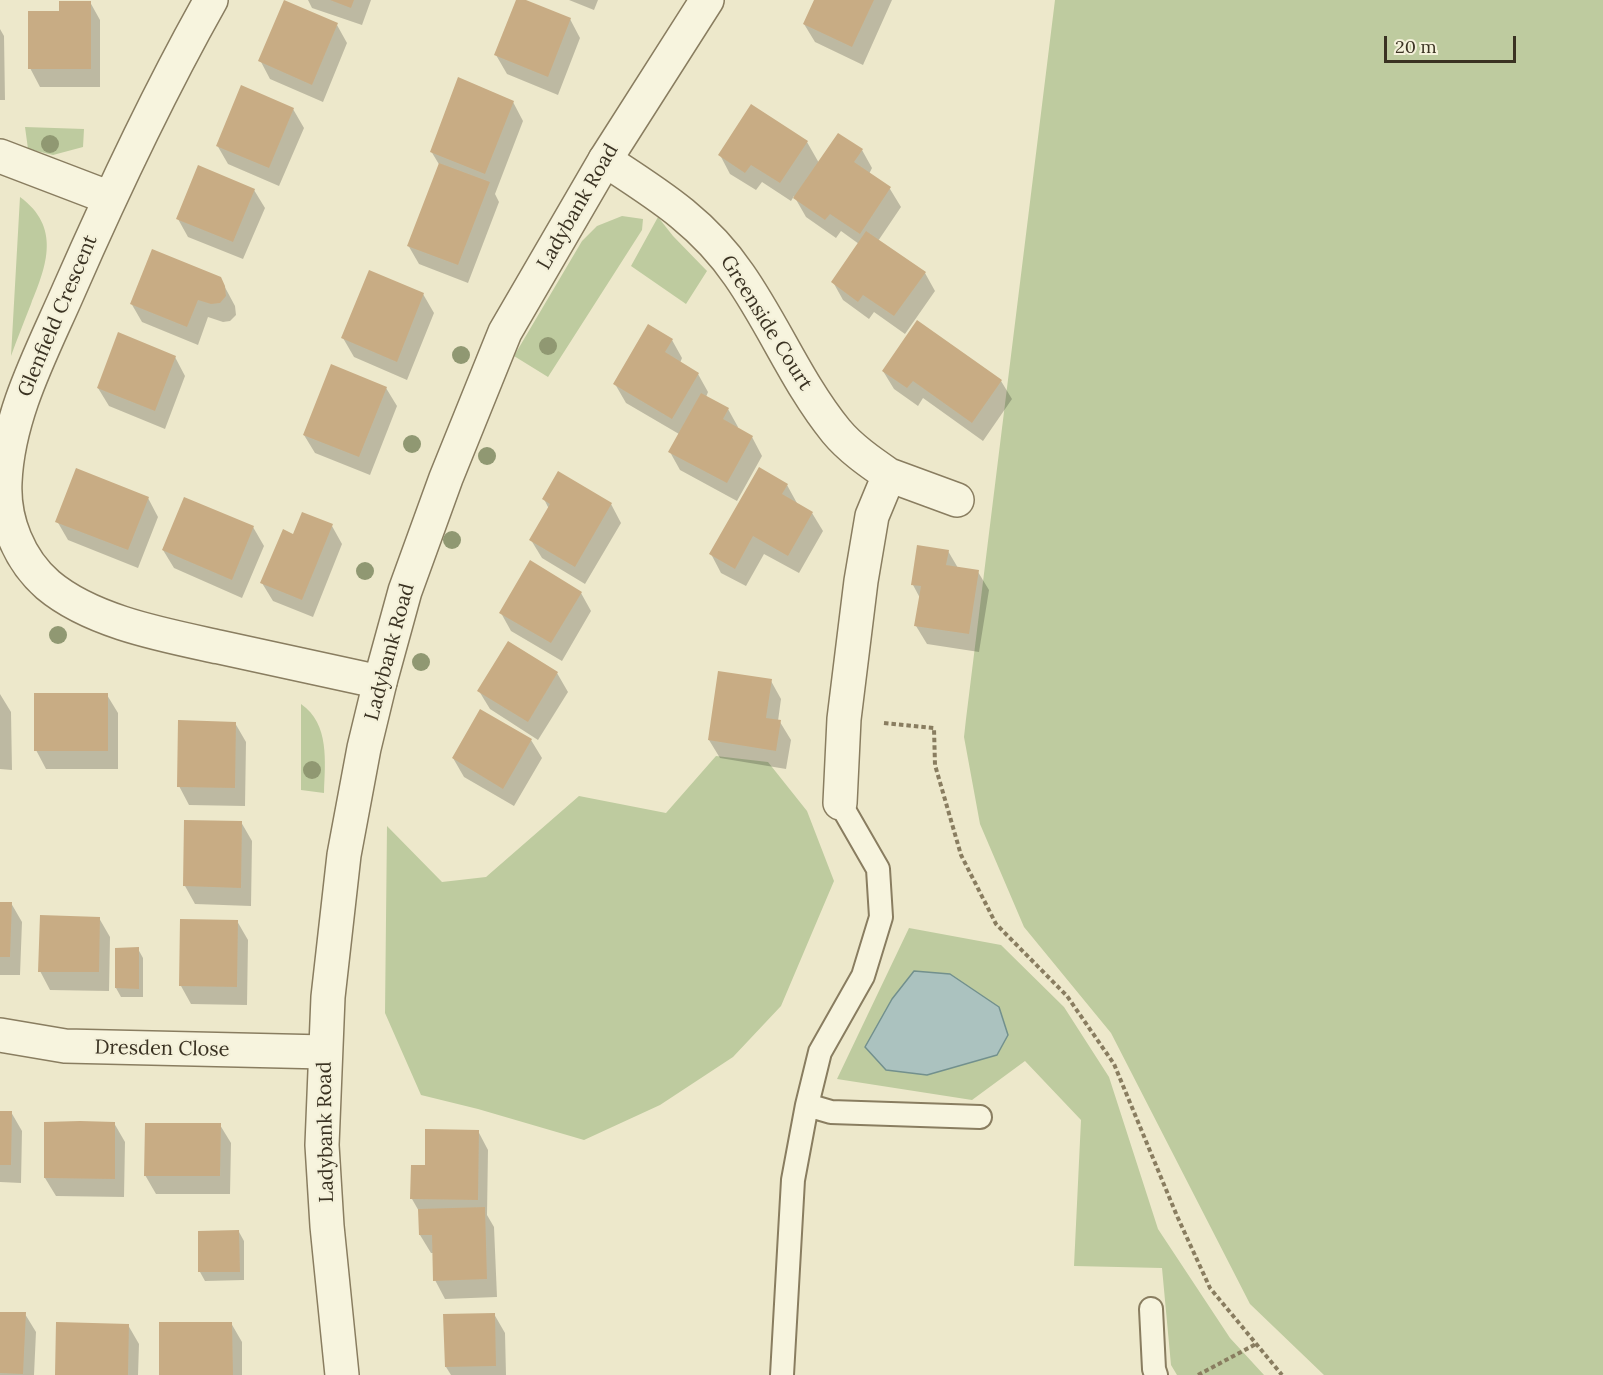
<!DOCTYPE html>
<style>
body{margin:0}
#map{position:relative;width:1603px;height:1375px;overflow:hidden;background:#ede8cb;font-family:Lora,serif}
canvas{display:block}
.scale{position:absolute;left:1384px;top:36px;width:132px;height:27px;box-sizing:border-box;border:3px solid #3a3222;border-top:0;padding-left:8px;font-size:18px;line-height:21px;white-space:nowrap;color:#3a3222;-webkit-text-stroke:4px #f4f1da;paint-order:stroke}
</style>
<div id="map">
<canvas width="1603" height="1375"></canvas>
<div class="scale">20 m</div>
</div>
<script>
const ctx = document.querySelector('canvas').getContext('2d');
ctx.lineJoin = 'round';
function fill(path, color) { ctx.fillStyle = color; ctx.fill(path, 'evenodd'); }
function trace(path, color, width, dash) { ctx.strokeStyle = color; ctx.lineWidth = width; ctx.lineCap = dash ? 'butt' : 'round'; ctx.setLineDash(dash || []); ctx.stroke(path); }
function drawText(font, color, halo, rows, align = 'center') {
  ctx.font = font + ' Lora,serif'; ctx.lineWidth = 4.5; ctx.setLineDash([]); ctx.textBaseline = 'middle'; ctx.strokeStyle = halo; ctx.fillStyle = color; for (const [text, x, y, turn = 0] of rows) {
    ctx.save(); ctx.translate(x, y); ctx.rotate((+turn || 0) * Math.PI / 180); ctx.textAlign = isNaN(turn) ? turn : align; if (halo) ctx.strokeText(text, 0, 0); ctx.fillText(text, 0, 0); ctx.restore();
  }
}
const green = new Path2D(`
 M1055,0H1603V1375H1324L1250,1304L1111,1033L1024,927L980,824L964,737L966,719Z
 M25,127L84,129L83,147L53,155L28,149Z
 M20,197C61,227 47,265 31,304C24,322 17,339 11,356Z
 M622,216L643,219L642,230L548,377L514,356L582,241L597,226Z
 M658,217L673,236L707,271L686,304L631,266Z
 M301,704C330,724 325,762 324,793L301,790Z
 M716,756L768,762L807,811L834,881L781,1006L733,1057L660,1105L584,1140L478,1109L421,1095L385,1013L387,826L442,882L486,877L579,796L666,813Z
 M909,928L1001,945L1064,1007L1109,1077L1158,1229L1230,1338L1264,1375H1177L1171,1365L1162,1268L1074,1266L1081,1120L1025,1061L972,1100L837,1079ZM1008,1035L997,1055L927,1075Z`);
const water = new Path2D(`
 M914,971L950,974L999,1007L1008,1035L997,1055L927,1075L886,1070L865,1047L892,999Z`);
const shadow = new Path2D(`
 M308,0H371L362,25L312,8Z
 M518,0H522L570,19L580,38L558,95L507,74L496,55Z
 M569,0H598L594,10Z
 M815,0H892L863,65L815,42L804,24Z
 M90,2L100,20V87H40L30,68L60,13Z
 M337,25L347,43L323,102L270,79L260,60Z
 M0,29L4,36L5,100H0Z
 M513,102L523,121L495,194L499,202L468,283L419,264L408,245L440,166L431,151Z
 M293,109L304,128L279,186L228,164L217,145Z
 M807,142L819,163L862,150L872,168L869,174L890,189L901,207L878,241L925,273L935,291L905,334L874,312L869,319L843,300L833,282L859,244L841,231L836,238L806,217L794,196L791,201L762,182L756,190L730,174L720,155Z
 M254,190L265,208L243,259L188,237L178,219Z
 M220,278L235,306L236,315L230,321L223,322L208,317L198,345L142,322L131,303Z
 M423,294L434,313L407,380L354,357L343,338Z
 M672,340L682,358L680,363L698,374L708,392L706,397L728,409L738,427L737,429L752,437L762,456L737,501L680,470L670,452L679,434L626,403L615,384Z
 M175,357L185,376L165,429L109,406L98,388Z
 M883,371L1001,381L1012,399L983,441L923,398L918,406L894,389Z
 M386,388L397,406L370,475L315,453L304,435Z
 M787,485L798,505L812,513L823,531L799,573L764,554L746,586L721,573L711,554Z
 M148,498L158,517L138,568L68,540L57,521Z
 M544,499L611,504L621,523L585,584L542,558L531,540L549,509Z
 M332,526L342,544L313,617L273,601L262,583L294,535Z
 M253,527L264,546L242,598L174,568L163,550Z
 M948,551L958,568L978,572L989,590L979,652L927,644L916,626L920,598L913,585Z
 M581,593L591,611L562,661L511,631L501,613Z
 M557,673L568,692L538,740L490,709L479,691Z
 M771,681L781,699L778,721L780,722L791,740L786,769L720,758L709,740Z
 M0,694L11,712L12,770L0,769Z
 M107,695L118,713V769H46L36,750Z
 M235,723L246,742L245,806L189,805L179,786Z
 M531,740L542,758L514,806L464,777L453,758Z
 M241,822L252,841L251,906L195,904L185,886Z
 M0,903H11L22,922L20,975H0Z
 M99,918L110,937L109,991L50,990L40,971Z
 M237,921L248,940L247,1005L191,1004L181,986Z
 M138,949L143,958V997H121L116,988Z
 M0,1112H11L22,1131L21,1183L0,1182Z
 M114,1123L125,1142L124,1197L56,1196L45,1178Z
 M220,1125L231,1143L230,1194H156L145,1175Z
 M478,1131L488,1150L487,1215L494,1227L497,1297L445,1299L435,1280L434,1253H431L420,1235V1213L412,1199V1166H426Z
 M239,1232L244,1241V1280L205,1281L200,1272Z
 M0,1313L25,1314L36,1332L34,1375H0Z
 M494,1314L505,1333L506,1375H451L446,1367Z
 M231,1323L242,1342V1375H161Z
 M128,1325L139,1344L138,1375H56Z`);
const building = new Path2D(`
 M284,0L338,23L312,85L258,61Z
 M330,0H354L351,8Z
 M516,0H526L571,18L548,77L494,55Z
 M814,0H874L852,47L803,24Z
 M59,1H91V69H28V11H59Z
 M458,77L514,101L485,174L430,152Z
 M241,85L294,108L269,168L216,146Z
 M751,104L808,141L780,183L751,165L745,173L718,155Z
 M838,133L863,149L854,162L891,187L860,234L830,214L825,220L793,198Z
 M439,163L490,182L458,265L407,246Z
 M198,165L255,189L233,242L176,219Z
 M866,231L926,272L894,316L863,295L858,302L831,282Z
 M152,249L221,277L225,286L226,296L220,303L211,304L198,300L187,327L130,304Z
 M369,270L424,293L397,362L341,338Z
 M917,320L1002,380L972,423L913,381L907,388L882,371Z
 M648,324L673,339L665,352L699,373L672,419L613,384Z
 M118,332L176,356L155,411L97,388Z
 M331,364L387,387L359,457L303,435Z
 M701,393L729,408L723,419L753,436L727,483L668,452Z
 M759,467L788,484L782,494L813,512L788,556L753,536L735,569L709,554Z
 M76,468L149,497L128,550L55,522Z
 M558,471L612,503L575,567L529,540L550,504L542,499Z
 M184,497L254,526L232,580L162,550Z
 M302,512L333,524L302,600L260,583L283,529L293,534Z
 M917,545L949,550L946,565L979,570L969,634L914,626L921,586L911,585Z
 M530,560L582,592L551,643L499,613Z
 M508,641L558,672L528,722L477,691Z
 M718,671L772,679L766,718L781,720L776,751L708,740Z
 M34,693H108V751H34Z
 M480,709L532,739L503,789L452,758Z
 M178,720L236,722L235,788L177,787Z
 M184,820L242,821L241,888L183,886Z
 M0,902H12L10,957H0Z
 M40,915L100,917L99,972H38Z
 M180,919L238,920L237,987L179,986Z
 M139,947V989L115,988V948Z
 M0,1111H12L11,1165H0Z
 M80,1121L115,1122V1179L44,1178V1122Z
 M145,1123H221L220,1176H144Z
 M425,1129L479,1130L478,1200L410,1199L411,1165H425Z
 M485,1207L487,1279L433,1281L432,1235H419L418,1209Z
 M239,1230L240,1272H198V1231Z
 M0,1312H26L23,1374L0,1373Z
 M495,1313L496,1366L445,1367L443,1314Z
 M56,1322L129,1324L128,1375H55Z
 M159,1322H232L233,1375H159Z`);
const path = new Path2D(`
 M884,723L934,728L935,765L961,855L996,924L1067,996L1114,1064L1177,1216L1210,1288L1282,1375
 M1198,1375L1256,1344`);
const service = new Path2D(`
 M807,1105L831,1112L980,1117
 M1151,1309L1154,1369L1156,1375
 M782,1375L793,1180L807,1105L820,1052L863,976L881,917L878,869L840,803`);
const minor = new Path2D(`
 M211,0C158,94 112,192 69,290C42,352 8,414 5,482C3,520 19,560 48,585C92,622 164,635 219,647C273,659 326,670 380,682
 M0,156L110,198
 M605,160C657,194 703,222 739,275C774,325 797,383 836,431C850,448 870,462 889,475L872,516L861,581L844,719L840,803
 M889,475L957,500
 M0,1035L65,1046L325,1052`);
const tertiary = new Path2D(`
 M342,1375L327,1226L322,1145L328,997L344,855L364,748L380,682L405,591L446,478L505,332L605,160L707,0`);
const trees = [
 [50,144],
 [548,346],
 [461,355],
 [412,444],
 [487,456],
 [452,540],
 [365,571],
 [58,635],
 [421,662],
 [312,770]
];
const streetNames = [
 ["Ladybank Road",578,207,-60],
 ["Glenfield Crescent",58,316,-67],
 ["Greenside Court",766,323,58],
 ["Ladybank Road",390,652,-75],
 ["Dresden Close",162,1049,1],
 ["Ladybank Road",326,1132,-91]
];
fill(green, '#becb9f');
fill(water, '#abc2bf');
trace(water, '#72908d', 1.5);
fill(shadow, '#0003');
fill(building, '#c8ac84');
trace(service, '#897d60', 26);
trace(minor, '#897d60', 36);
trace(tertiary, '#897d60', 36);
trace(path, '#897d60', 4, [4.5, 3]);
trace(service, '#f7f4de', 22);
trace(minor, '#f7f4de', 33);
trace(tertiary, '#f7f4de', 33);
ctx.fillStyle = '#909872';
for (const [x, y] of trees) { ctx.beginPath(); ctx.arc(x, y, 9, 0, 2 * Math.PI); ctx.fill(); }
drawText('20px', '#3a3222', '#f4f1da', streetNames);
</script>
